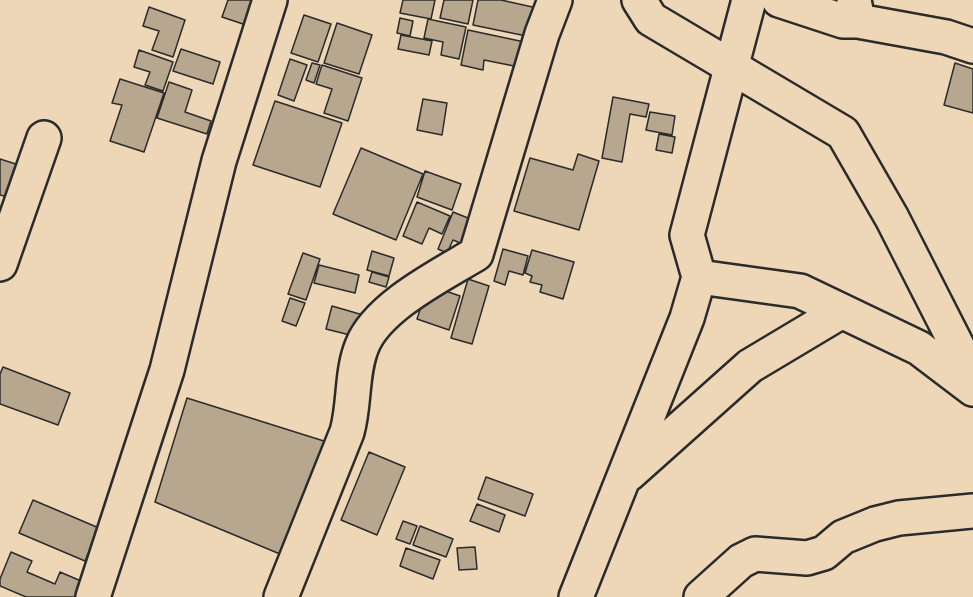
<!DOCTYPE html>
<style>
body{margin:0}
canvas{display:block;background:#edd7b6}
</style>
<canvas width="973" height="597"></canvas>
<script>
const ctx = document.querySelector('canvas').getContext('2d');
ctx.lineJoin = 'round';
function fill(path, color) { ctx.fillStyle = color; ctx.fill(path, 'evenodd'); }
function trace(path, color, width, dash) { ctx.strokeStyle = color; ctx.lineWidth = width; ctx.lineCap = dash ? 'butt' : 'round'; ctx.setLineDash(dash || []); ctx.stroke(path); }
const building = new Path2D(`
 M228,0H261L252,27L222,17Z
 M403,0H435L431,19L400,13Z
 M444,0H473L468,24L440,18Z
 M478,0H501L537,8L531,37L473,25Z
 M149,7L185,20L173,57L152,50L159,31L143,26Z
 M304,15L331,24L318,62L291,53Z
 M400,18L413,21L410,36L397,33Z
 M428,19L466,27L459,59L441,55L443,42L424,38Z
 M337,23L372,35L359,74L324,63Z
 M468,30L534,44L529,69L484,60L483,70L461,65Z
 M401,35L432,41L429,55L398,49Z
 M181,49L220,62L213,84L173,71Z
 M139,50L173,62L163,91L145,85L150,72L134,67Z
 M290,59L307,65L294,101L278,95Z
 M312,63L320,65L314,83L306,80Z
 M955,63L973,69V113L944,105Z
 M322,65L362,78L348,121L324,113L332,89L316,84Z
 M120,79L164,93L144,152L110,141L122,105L112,103Z
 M169,82L192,90L185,112L211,121L207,134L157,118Z
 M613,97L649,104L646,117L630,114L622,162L602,158Z
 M423,99L447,103L442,135L417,130Z
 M275,101L342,123L320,187L253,165Z
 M650,112L675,116L672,135L646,130Z
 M659,134L675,137L672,153L656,150Z
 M361,148L423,174L396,240L333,214Z
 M578,154L599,161L579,230L514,211L530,158L573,170Z
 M0,159L25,167L15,199L0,195Z
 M425,171L461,184L452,210L417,197Z
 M417,202L450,216L442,234L429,228L422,244L403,236Z
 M453,212L478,222L454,253L458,242L453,240L447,253L438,249Z
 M503,249L528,256L523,275L509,271L505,285L494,281Z
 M532,250L574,262L563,299L540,292L542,285L530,282L532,276L525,273Z
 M372,251L394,258L389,276L367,270Z
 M303,253L320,259L306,300L288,294Z
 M319,265L359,275L355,293L314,283Z
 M372,272L389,277L386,287L369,282Z
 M468,279L489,286L472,344L451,338Z
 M428,285L460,296L449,330L417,319Z
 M290,298L305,303L296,326L282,321Z
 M332,306L363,315L358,337L326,329Z
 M3,367L70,393L58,425L0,404V374Z
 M187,398L327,442L280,554L155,502Z
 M369,452L405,467L377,535L341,520Z
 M486,477L533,494L525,516L478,499Z
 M33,500L99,528L85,561L19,533Z
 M477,504L505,515L499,532L470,521Z
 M403,521L417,526L410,544L396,539Z
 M420,526L453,539L446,557L413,545Z
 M475,547L477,569L459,570L457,548Z
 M406,548L440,560L433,579L400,566Z
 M11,552L32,561L27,572L55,584L60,572L81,581L75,597H26L0,586V579Z`);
const street = new Path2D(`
 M639,0L651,19L843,133L892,218L973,377
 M779,0L843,21H858L854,0
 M858,21L946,37L973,46
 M0,264L44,138
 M699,277L800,291L919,348L973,389
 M629,474L750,366L842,311
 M93,597L167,370L219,161L270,0
 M281,597L347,432C355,404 351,373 362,346C377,307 441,275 476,254L542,34L555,0
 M576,597L687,318L699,277L687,235L749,0
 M701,597L741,561L755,554L807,558L824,553L843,537L875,524L899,518L973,511`);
fill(building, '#b7a78f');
trace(building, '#2b2b2b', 1.5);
trace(street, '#2b2b2b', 38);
trace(street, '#edd7b6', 33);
</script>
